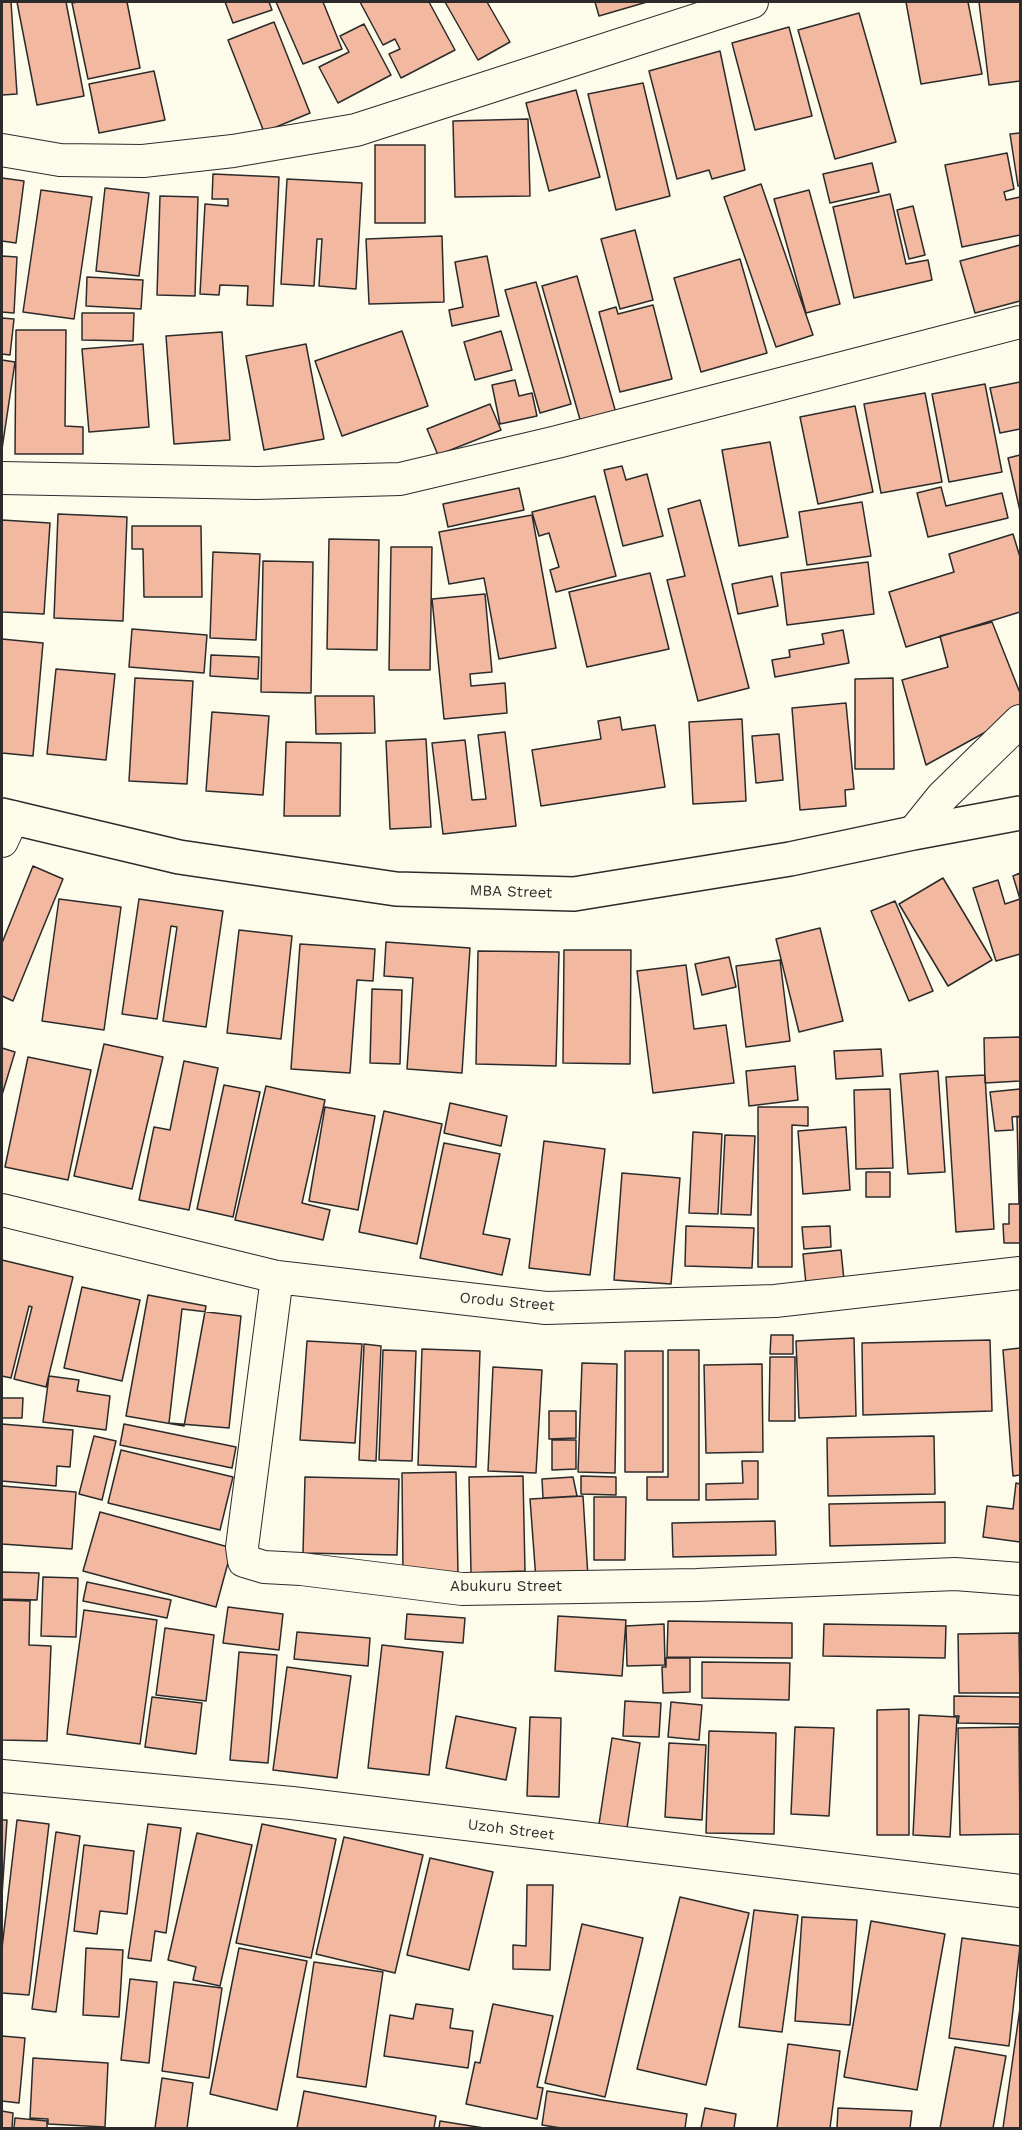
<!DOCTYPE html>
<style>
body{margin:0}
#map{position:relative;width:1022px;height:2130px;overflow:hidden;background:#fdfbea;font-family:"Work Sans",sans-serif}
canvas{display:block}
.frame{position:absolute;inset:0;border:3px solid #2b2b2b;pointer-events:none}
</style>
<div id="map">
<canvas width="1022" height="2130"></canvas>
<div class="frame"></div>
</div>
<script>
const ctx = document.querySelector('canvas').getContext('2d');
ctx.lineJoin = 'round';
function fill(path, color) { ctx.fillStyle = color; ctx.fill(path, 'evenodd'); }
function trace(path, color, width, dash) { ctx.strokeStyle = color; ctx.lineWidth = width; ctx.lineCap = dash ? 'butt' : 'round'; ctx.setLineDash(dash || []); ctx.stroke(path); }
function drawText(font, color, halo, rows, align = 'center') {
  ctx.font = font + ' "Work Sans",sans-serif'; ctx.lineWidth = 4.5; ctx.setLineDash([]); ctx.textBaseline = 'middle'; ctx.strokeStyle = halo; ctx.fillStyle = color; for (const [text, x, y, turn = 0] of rows) {
    ctx.save(); ctx.translate(x, y); ctx.rotate((+turn || 0) * Math.PI / 180); ctx.textAlign = isNaN(turn) ? turn : align; if (halo) ctx.strokeText(text, 0, 0); ctx.fillText(text, 0, 0); ctx.restore();
  }
}
const building = new Path2D(`
 M2,2H11L17,94L2,95Z
 M17,2H66L84,96L37,105Z
 M78,2H127L140,68L88,79L72,3Z
 M225,2H269L272,10L233,23Z
 M276,2H323L342,49L303,64Z
 M360,2H429L455,50L401,78L389,54L400,49L395,39L383,45Z
 M445,2H487L510,42L478,60Z
 M595,2H647L599,16Z
 M906,2H968L982,74L921,84Z
 M979,2H1020V81L989,85Z
 M859,13L896,142L835,159L798,30Z
 M274,22L310,113L264,132L228,40Z
 M364,24L391,75L338,103L319,67L349,52L340,36Z
 M789,27L812,116L755,130L732,43Z
 M720,51L745,170L712,179L709,170L677,179L649,71Z
 M154,71L165,120L99,133L89,84Z
 M643,83L670,196L616,210L588,94Z
 M576,90L600,177L549,191L526,103Z
 M528,119L530,196L455,197L453,121Z
 M1020,133V186H1018L1010,134Z
 M375,145H425V223H375Z
 M1007,153L1014,189L1004,192L1006,200L1020,197V235L962,247L945,165Z
 M872,163L879,192L830,203L823,174Z
 M213,174L279,177L273,306L247,305L248,286L220,285L219,295L200,294L205,204L228,206V199H212Z
 M2,178L24,181L16,243L2,241Z
 M287,179L362,183L356,289L319,286L322,239H317L314,286L281,284Z
 M761,184L813,335L776,347L724,197Z
 M105,188L149,193L139,276L96,271Z
 M41,190L92,197L74,319L23,312Z
 M809,190L840,304L806,313L774,199Z
 M890,194L906,264L928,260L932,280L854,298L833,207Z
 M160,196L198,197L195,296L157,295Z
 M913,206L925,255L909,259L897,210Z
 M635,230L653,300L620,309L601,239Z
 M442,236L444,302L369,304L366,239Z
 M1020,245V301L975,313L960,261Z
 M2,256L17,257L14,313L2,312Z
 M487,256L499,316L452,326L449,310L463,307L455,262Z
 M740,259L767,353L701,372L674,278Z
 M577,276L616,413L581,423L542,286Z
 M87,277L143,280L141,309L86,306Z
 M536,282L571,404L540,413L505,290Z
 M653,305L672,379L620,392L599,312L616,307L618,314Z
 M82,313H134L133,341L82,340Z
 M2,318L14,319L10,355L2,354Z
 M16,330H66L65,426L83,427V454H15Z
 M402,331L428,406L342,436L315,361Z
 M501,331L512,370L475,380L464,342Z
 M222,332L230,440L174,444L166,336Z
 M143,344L149,427L89,432L82,349Z
 M306,344L324,439L264,450L246,356Z
 M2,360L15,362L2,449Z
 M515,380L519,396L532,393L537,416L500,424L492,385Z
 M1020,382V429L1000,433L990,388Z
 M985,384L1002,472L949,482L932,394Z
 M925,393L942,482L881,493L864,404Z
 M490,404L501,430L438,455L427,429Z
 M855,406L873,492L818,504L800,417Z
 M770,442L788,537L739,546L722,450Z
 M1020,455V511L1008,458Z
 M622,466L626,480L647,474L663,536L623,546L604,470Z
 M941,487L946,506L1002,493L1008,518L928,537L917,493Z
 M519,488L524,510L448,527L443,504Z
 M595,496L616,576L556,592L550,570L559,567L549,533L539,536L532,512Z
 M700,500L749,688L698,701L667,580L685,576L668,509Z
 M862,502L871,556L807,565L799,512Z
 M58,514L127,517L123,621L54,618Z
 M532,515L556,648L499,659L484,578L449,584L439,532Z
 M2,520L50,523L44,614L2,612Z
 M132,526H201L202,597H144L143,549H132Z
 M1013,534L1020,557V612L906,647L889,592L954,572L949,554Z
 M329,539L379,540L377,650L327,649Z
 M391,547H432L430,670H389Z
 M213,552L260,554L256,640L210,638Z
 M263,561L313,562L311,693L261,692Z
 M868,562L874,614L787,625L781,573Z
 M650,573L669,649L587,667L569,592Z
 M772,576L778,606L738,614L732,584Z
 M485,594L492,672L470,674L471,686L505,683L507,713L444,719L432,599Z
 M992,622L1020,693V713L926,765L902,680L948,667L940,636Z
 M132,629L207,635L204,673L129,667Z
 M843,630L849,663L775,677L772,660L790,657L789,650L824,644L822,634Z
 M2,639L43,643L33,756L2,753Z
 M211,655L259,657L258,679L210,676Z
 M56,669L115,674L106,760L47,754Z
 M135,678L193,681L187,784L129,781Z
 M893,678L894,769H855V679Z
 M315,696H374L375,733L316,734Z
 M846,703L854,789L845,790L846,806L800,810L792,708Z
 M212,712L269,716L263,795L206,791Z
 M620,717L622,730L655,725L665,787L541,806L532,750L601,739L598,721Z
 M742,719L746,801L693,804L689,722Z
 M505,732L516,826L443,834L432,743L465,740L472,800L486,799L478,735Z
 M779,734L783,780L756,783L752,736Z
 M426,739L431,827L390,829L386,741Z
 M286,742L341,743L340,816H284Z
 M33,866L63,879L13,1001L2,996V943Z
 M1020,873V954L996,961L973,888L998,880L1005,904L1020,899L1013,876Z
 M943,878L992,960L948,986L899,904Z
 M59,899L121,907L104,1030L42,1021Z
 M139,899L223,911L206,1027L163,1021L177,927L171,926L157,1019L122,1014Z
 M895,901L933,991L909,1001L871,911Z
 M820,928L843,1021L799,1032L776,939Z
 M239,930L292,936L281,1039L227,1033Z
 M386,942L470,948L462,1073L407,1069L413,978L384,976Z
 M300,944L375,949L373,981L357,980L350,1073L291,1069Z
 M564,950H631L630,1064L563,1063Z
 M478,951L559,952L556,1066L476,1064Z
 M729,957L736,987L702,995L695,964Z
 M780,960L790,1041L746,1047L736,966Z
 M686,965L694,1029L726,1025L734,1083L653,1093L637,971Z
 M372,989L402,990L400,1064L370,1063Z
 M1020,1037V1081L985,1083L984,1038Z
 M104,1044L163,1057L132,1189L74,1176Z
 M2,1048L15,1052L2,1095Z
 M881,1049L883,1076L836,1079L834,1051Z
 M28,1057L91,1070L68,1180L5,1167Z
 M184,1061L218,1068L189,1210L139,1200L154,1127L170,1130Z
 M795,1066L798,1100L749,1106L746,1071Z
 M938,1071L945,1172L908,1174L900,1074Z
 M985,1075L994,1229L956,1232L946,1077Z
 M224,1085L260,1092L233,1217L197,1209Z
 M266,1086L325,1100L302,1203L330,1210L323,1240L235,1220Z
 M890,1089L893,1168L856,1169L854,1090Z
 M1020,1089V1116L1012,1117L1013,1130L995,1131L990,1092Z
 M450,1103L507,1116L501,1146L444,1133Z
 M325,1107L375,1116L358,1210L309,1201Z
 M758,1107H808V1126L792,1125V1267H758Z
 M384,1111L442,1124L417,1244L359,1232Z
 M1017,1117H1020V1243H1004L1003,1224H1009V1204H1019Z
 M846,1127L850,1190L803,1194L798,1131Z
 M693,1132L722,1134L718,1214L689,1213Z
 M725,1135L755,1136L751,1215L721,1214Z
 M544,1141L605,1149L590,1275L529,1268Z
 M444,1143L500,1154L483,1234L510,1239L502,1275L420,1258Z
 M866,1172H890V1197H866Z
 M622,1173L680,1178L671,1284L614,1280Z
 M686,1226L754,1228L752,1268L685,1266Z
 M830,1226L831,1247L804,1249L802,1227Z
 M841,1250L844,1280L806,1284L803,1254Z
 M2,1260L73,1277L46,1387L14,1379L32,1307L29,1306L11,1378L2,1376Z
 M82,1287L140,1300L122,1381L64,1368Z
 M148,1295L206,1306L184,1426L126,1416Z
 M182,1309L241,1316L229,1428L169,1423Z
 M771,1335H793V1354H770Z
 M854,1338L856,1416L799,1418L796,1341Z
 M990,1340L992,1411L863,1415L862,1343Z
 M307,1341L362,1344L355,1443L300,1440Z
 M364,1344L381,1346L376,1461L359,1460Z
 M1020,1348V1475L1013,1476L1003,1350Z
 M422,1349L480,1351L476,1467L418,1465Z
 M383,1350L416,1351L412,1461L379,1460Z
 M668,1350H699V1500H647V1477H668Z
 M625,1351H663V1472H625Z
 M770,1357H795V1421H769Z
 M582,1363L617,1364L615,1473L578,1472Z
 M762,1364L763,1452L706,1453L704,1365Z
 M493,1367L542,1370L536,1473L488,1471Z
 M49,1376L79,1380L77,1391L110,1396L106,1430L43,1422Z
 M2,1398H23L22,1418H2Z
 M549,1411H576V1438L549,1439Z
 M2,1424L73,1430L70,1467L57,1466L56,1486L2,1481Z
 M124,1424L236,1447L232,1468L120,1445Z
 M94,1436L116,1441L102,1500L79,1494Z
 M934,1436L935,1494L828,1496L827,1438Z
 M552,1440H576V1469L552,1470Z
 M121,1450L233,1477L220,1530L108,1503Z
 M742,1461H758V1499L706,1500V1484L743,1483Z
 M456,1472L458,1574H403L402,1473Z
 M523,1476L525,1571L471,1573L469,1477Z
 M581,1476L616,1477V1495L581,1494Z
 M305,1477L399,1479L397,1555L303,1553Z
 M573,1477L577,1496L543,1498L542,1479Z
 M1016,1483L1020,1484V1542L983,1537L987,1506L1013,1509Z
 M2,1486L76,1492L72,1549L2,1544Z
 M583,1496L588,1577L536,1580L530,1499Z
 M594,1497H626L625,1560H594Z
 M945,1502V1543L830,1546L829,1504Z
 M100,1512L232,1548L216,1607L83,1571Z
 M775,1521L776,1555L673,1557L672,1523Z
 M2,1572L39,1573L37,1600L2,1599Z
 M43,1577L78,1578L76,1637L41,1636Z
 M87,1582L171,1600L167,1618L83,1601Z
 M2,1600L30,1601L29,1645L51,1646L47,1741L2,1740Z
 M228,1607L283,1614L279,1650L223,1643Z
 M84,1610L157,1620L140,1744L67,1734Z
 M407,1614L465,1618L463,1643L405,1639Z
 M558,1616L626,1620L622,1676L555,1671Z
 M668,1621L792,1623V1658L667,1657Z
 M664,1624L665,1665L627,1666L626,1626Z
 M824,1624L946,1626L945,1658L823,1656Z
 M165,1628L214,1635L206,1701L156,1695Z
 M297,1632L370,1638L368,1666L294,1659Z
 M1019,1633L1020,1693H959L958,1634Z
 M382,1645L443,1652L429,1775L368,1768Z
 M239,1652L277,1655L268,1763L230,1760Z
 M666,1658H690V1692L663,1693L662,1667H666Z
 M702,1662L790,1663L789,1700L702,1698Z
 M287,1667L351,1676L337,1778L273,1770Z
 M954,1696L1020,1697V1724L958,1723L959,1716H954Z
 M152,1697L202,1703L196,1754L145,1747Z
 M625,1701L661,1703L659,1737L623,1736Z
 M671,1702L702,1705L699,1740L668,1737Z
 M909,1709V1835H877V1710Z
 M919,1715L957,1717L950,1837L913,1835Z
 M456,1716L516,1728L506,1780L446,1768Z
 M530,1717L561,1718L559,1797L527,1796Z
 M795,1727L834,1728L829,1816L791,1814Z
 M1019,1727L1020,1834L960,1835L958,1728Z
 M709,1731L776,1733L774,1834L706,1833Z
 M612,1738L640,1743L627,1828L599,1824Z
 M669,1743L706,1745L702,1820L665,1817Z
 M2,1820H7L2,1895Z
 M17,1820L49,1824L29,1995L2,1993V1948Z
 M148,1824L181,1828L166,1933L155,1931L151,1961L128,1958Z
 M262,1824L336,1839L311,1958L236,1943Z
 M56,1832L80,1836L56,2012L32,2009Z
 M197,1833L252,1845L220,1986L193,1980L196,1967L168,1960Z
 M344,1837L423,1855L395,1973L316,1954Z
 M84,1845L134,1851L127,1914L100,1911L97,1934L74,1931Z
 M430,1858L493,1872L469,1970L407,1955Z
 M527,1885H553L550,1970L513,1969V1945L526,1946Z
 M680,1897L749,1913L706,2085L637,2069Z
 M754,1910L798,1915L782,2032L739,2027Z
 M802,1917L857,1920L850,2025L795,2021Z
 M871,1921L945,1934L917,2090L844,2077Z
 M582,1924L643,1938L605,2097L545,2083Z
 M962,1938L1020,1946L1009,2046L949,2038Z
 M86,1948L123,1950L119,2017L83,2015Z
 M239,1948L307,1961L277,2110L210,2094Z
 M314,1962L383,1972L366,2087L297,2077Z
 M130,1979L157,1982L149,2063L121,2060Z
 M174,1982L222,1988L209,2078L162,2071Z
 M416,2004L453,2009L450,2028L473,2031L468,2068L384,2056L390,2015L413,2019Z
 M493,2004L553,2016L537,2087L543,2088L537,2119L466,2104L475,2062L480,2063Z
 M1020,2008V2128H1003Z
 M2,2036L25,2038L19,2103L2,2101Z
 M788,2044L840,2051L830,2128H777Z
 M955,2047L1006,2056L993,2128H940Z
 M33,2058L108,2063L105,2127L48,2124V2119L30,2118Z
 M162,2078L193,2083L187,2128H155Z
 M304,2091L436,2116L434,2128H297Z
 M547,2091L687,2114L685,2128H561L542,2125Z
 M705,2108L736,2114L734,2128H701Z
 M838,2108L912,2111L910,2128H837Z
 M2,2111L13,2113L12,2128H2Z
 M15,2118L47,2121V2128H14Z
 M440,2121L484,2128H439Z`);
const street = new Path2D(`
 M2,150L60,160L143,161L233,151L356,130L752,2
 M2,478L256,483L400,479L557,442L1020,322
 M913,833L942,797L1020,721
 M2,841L13,817
 M2,1210L277,1277L546,1308L775,1301L1020,1273
 M277,1277L242,1547L244,1561L264,1567L301,1569L462,1589L697,1585L955,1574L1020,1579
 M2,1776L292,1803L1020,1891`);
const secondary = new Path2D(`
 M2,815L179,857L396,889L574,894L790,859L913,833L1020,813`);
const streetNames = [
 ["MBA Street",511,892,2],
 ["Orodu Street",507,1302,5],
 ["Abukuru Street",506,1587],
 ["Uzoh Street",511,1830,7]
];
fill(building, '#f2b8a0');
trace(building, '#2b2b2b', 1.5);
trace(street, '#2b2b2b', 34);
trace(secondary, '#2b2b2b', 36);
trace(street, '#fdfbea', 32);
trace(secondary, '#fdfbea', 33);
drawText('15px', '#2b2b2b', '#fdfbea', streetNames);
</script>
